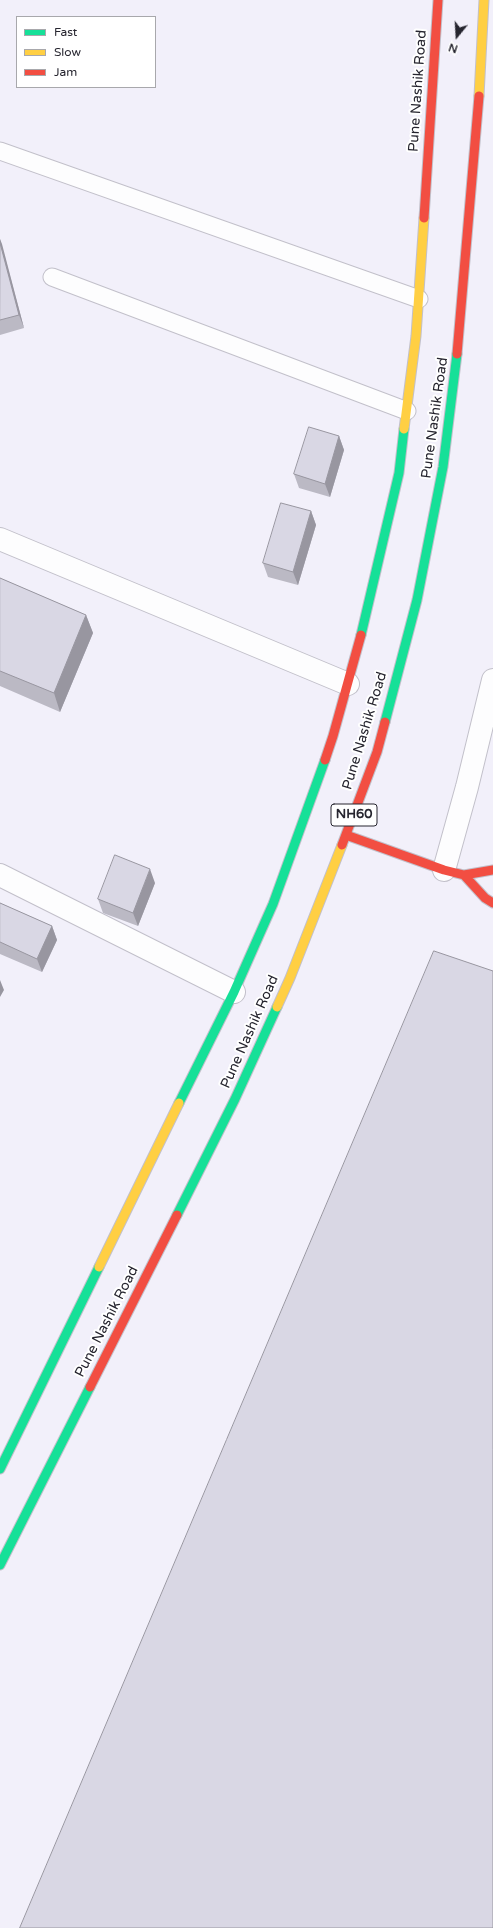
<!DOCTYPE html>
<style>
body{margin:0}
#map{position:relative;width:493px;height:1928px;overflow:hidden;background:#f2f0fa;font-family:"Varela Round",sans-serif}
canvas{display:block}
.legend{position:absolute;left:16px;top:16px;width:140px;height:72px;box-sizing:border-box;background:#fff;border:1px solid #a8a8ac;margin:0;padding:5px 7px;list-style:none;font-size:12px;color:#26252f}
.legend li{display:flex;align-items:center;gap:8px;height:20px}
.legend b{width:20px;border:1px solid #a8a8ac}
.north{position:absolute;left:437px;top:16px;width:40px;height:40px;-webkit-text-stroke:3px #fff;paint-order:stroke;rotate:198deg;font-size:11px;font-weight:700;line-height:16px;text-align:center;color:#26252f}
.north::after{content:'';display:block;margin:auto;width:14px;height:18px;background:#26252f;clip-path:polygon(50% 0,100% 100%,50% 72%,0 100%)}
</style>
<div id="map">
<canvas width="493" height="1928"></canvas>
<ul class="legend">
<li><b style="height:5px;background:#16e098"></b>Fast</li>
<li><b style="height:5px;background:#ffcf43"></b>Slow</li>
<li><b style="height:5px;background:#f24e42"></b>Jam</li>
</ul>
<div class="north">N</div>
</div>
<script>
const ctx = document.querySelector('canvas').getContext('2d');
ctx.lineJoin = 'round';
function trace(path, color, width, dash) { ctx.strokeStyle = color; ctx.lineWidth = width; ctx.lineCap = dash ? 'butt' : 'round'; ctx.setLineDash(dash || []); ctx.stroke(path); }
function fill(path, color) { ctx.fillStyle = color; ctx.fill(path, 'evenodd'); }
function drawText(font, color, halo, rows, align = 'center') {
  ctx.font = font + ' "Varela Round",sans-serif'; ctx.lineWidth = 4; ctx.setLineDash([]); ctx.textBaseline = 'middle'; ctx.strokeStyle = halo; ctx.fillStyle = color; for (const [text, x, y, turn = 0] of rows) {
    ctx.save(); ctx.translate(x, y); ctx.rotate((+turn || 0) * Math.PI / 180); ctx.textAlign = isNaN(turn) ? turn : align; if (halo) ctx.strokeText(text, 0, 0); ctx.fillText(text, 0, 0); ctx.restore();
  }
}
const lane = new Path2D(`
 M0,151L419,299
 M52,277L407,411`);
const street = new Path2D(`
 M0,539L348,684
 M444,870L467,787L493,680
 M0,875L234,992`);
const fast = new Path2D(`
 M361,635L399,473L404,429
 M385,722L417,600L443,467L457,354
 M179,1103L234,992L273,904L325,760
 M177,1215L235,1099L277,1007
 M0,1469L99,1267
 M0,1565L90,1387`);
const slow = new Path2D(`
 M479,96L484,0
 M404,429L416,336L424,218
 M277,1007L290,978L342,845
 M99,1267L179,1103`);
const jam = new Path2D(`
 M424,218L438,0
 M457,354L479,96
 M325,760L333,736L361,635
 M346,835L444,870L464,875L493,870
 M342,845L377,752L385,722
 M464,875L485,898L493,903
 M90,1387L177,1215`);
const wall = new Path2D(`
 M0,239L24,328L0,335Z
 M339,436L344,450L330,497L299,488L294,474Z
 M311,511L316,525L298,585L268,577L263,563Z
 M0,578L86,615L93,633L60,712L0,686Z
 M155,883L138,926L103,913L98,899Z
 M0,903L52,926L57,940L42,972L0,954Z`);
const shadedWall = new Path2D(`
 M0,239L2,244L24,328L19,315L0,243Z
 M339,436L344,450L330,497L325,484Z
 M311,511L316,525L298,585L293,572Z
 M86,615L93,633L60,712L54,693Z
 M150,869L155,883L138,926L133,913Z
 M52,926L57,940L42,972L37,959Z
 M0,980L4,990L0,997Z`);
const building = new Path2D(`
 M0,243L19,315L0,320Z
 M309,427L339,436L325,484L294,474Z
 M281,503L311,511L293,572L263,563Z
 M0,578L86,615L54,693L0,671Z
 M115,855L150,869L133,913L98,899Z
 M0,903L52,926L37,959L0,942Z
 M434,951L493,971V1928H20Z`);
const shields = [
 [354,815,46]
];
const shieldNames = [
 ["NH60",354,815]
];
const streetNames = [
 ["Pune Nashik Road",418,91,-86],
 ["Pune Nashik Road",435,418,-82],
 ["Pune Nashik Road",365,731,-73],
 ["Pune Nashik Road",250,1032,-66],
 ["Pune Nashik Road",107,1322,-63]
];
trace(lane, '#c2c0ca', 19);
trace(street, '#c2c0ca', 24);
trace(fast, '#c2c0ca', 11);
trace(slow, '#c2c0ca', 11);
trace(jam, '#c2c0ca', 11);
trace(lane, '#fdfdfe', 17);
trace(street, '#fdfdfe', 22);
trace(fast, '#16e098', 9);
trace(slow, '#ffcf43', 9);
trace(jam, '#f24e42', 9);
fill(wall, '#bbb9c4');
fill(shadedWall, '#9896a0');
fill(building, '#d9d7e4');
trace(building, '#9896a0', 1);
for (const [x, y, w] of shields) { const box = new Path2D(); box.roundRect(x - w / 2, y - 11, w, 22, 3); ctx.fillStyle = '#fff'; ctx.fill(box); trace(box, '#26252f', 1); }
drawText('bold 13px', '#26252f', null, shieldNames);
drawText('14px', '#26252f', '#fff', streetNames);
</script>
